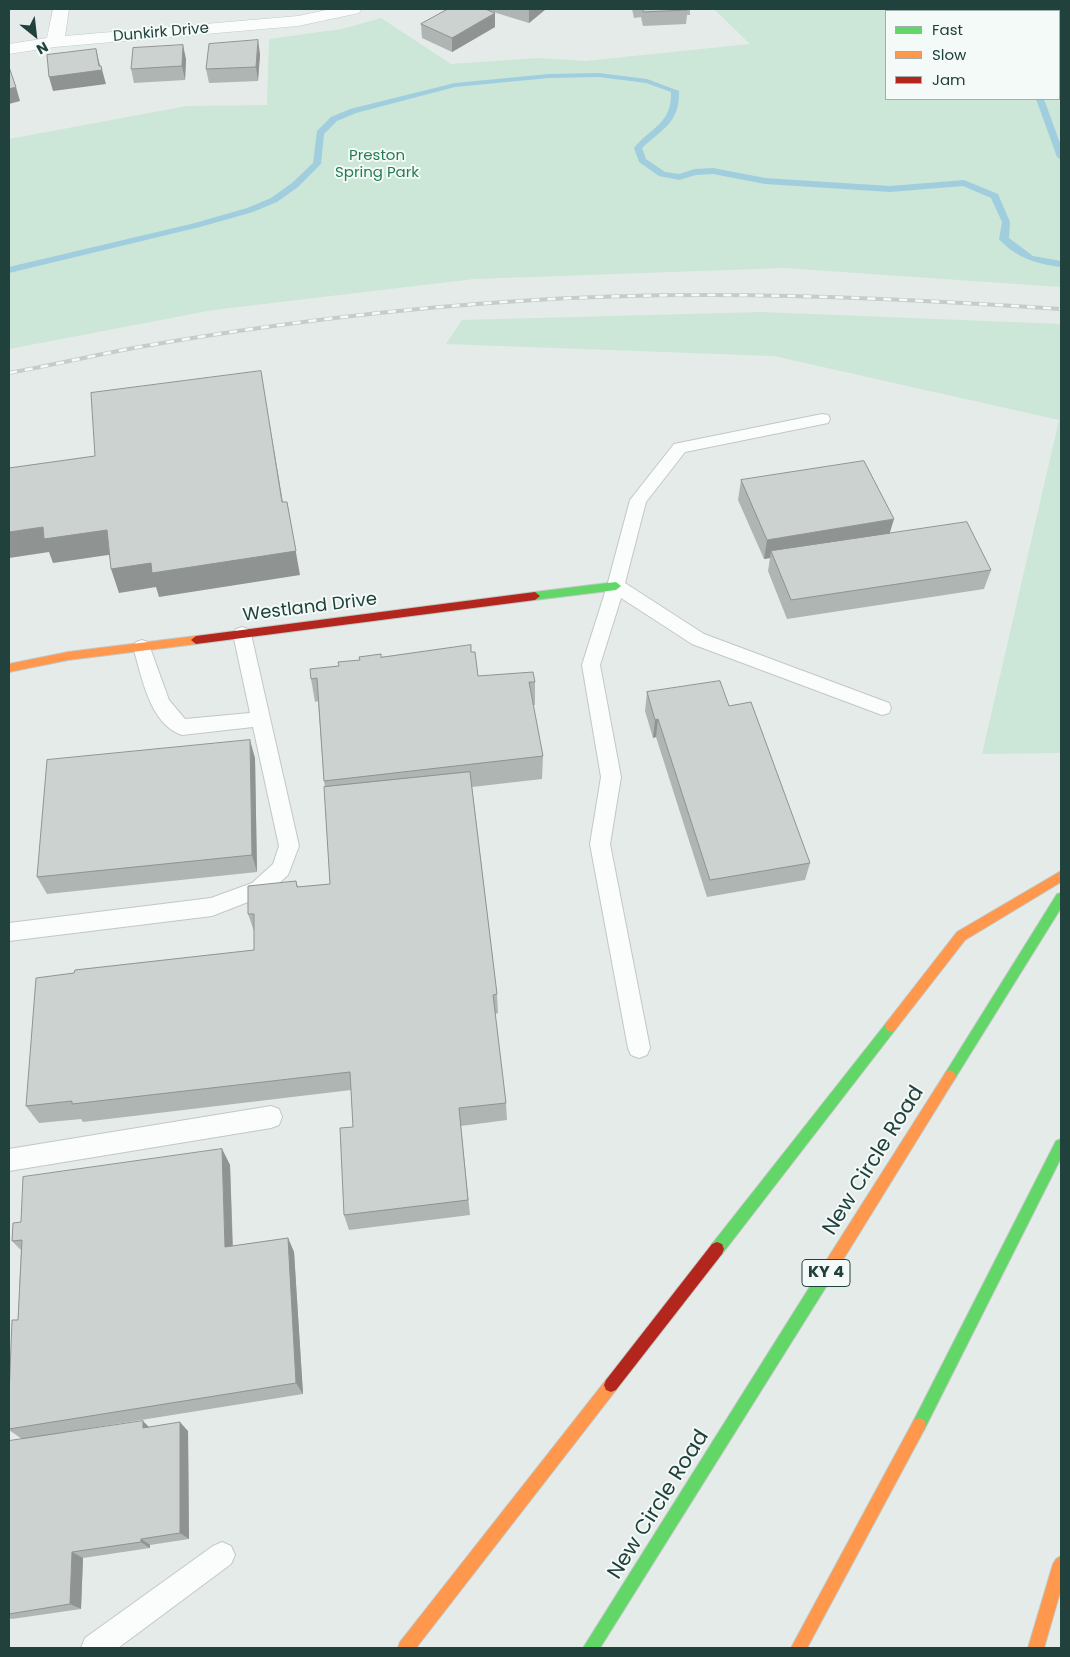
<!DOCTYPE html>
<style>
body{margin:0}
#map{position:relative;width:1070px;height:1657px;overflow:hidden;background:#e5ebe9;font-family:Poppins,sans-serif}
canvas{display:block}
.frame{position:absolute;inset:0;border:10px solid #20413c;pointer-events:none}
.legend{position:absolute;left:885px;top:10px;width:175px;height:90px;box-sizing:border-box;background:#f3faf7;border:1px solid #9fb0ac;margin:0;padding:6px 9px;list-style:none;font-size:15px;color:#20413c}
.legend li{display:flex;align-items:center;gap:10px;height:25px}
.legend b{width:25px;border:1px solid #9fb0ac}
.north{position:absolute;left:10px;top:10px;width:50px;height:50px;-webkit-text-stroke:4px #f3faf7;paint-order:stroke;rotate:151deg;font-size:14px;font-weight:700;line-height:20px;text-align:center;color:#20413c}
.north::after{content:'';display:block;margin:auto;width:18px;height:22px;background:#20413c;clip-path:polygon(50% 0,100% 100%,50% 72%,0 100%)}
</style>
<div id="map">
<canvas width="1070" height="1657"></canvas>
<div class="frame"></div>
<ul class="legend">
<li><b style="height:6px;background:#63d668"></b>Fast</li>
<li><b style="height:6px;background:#ff974d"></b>Slow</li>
<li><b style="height:6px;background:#b3261e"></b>Jam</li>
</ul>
<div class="north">N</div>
</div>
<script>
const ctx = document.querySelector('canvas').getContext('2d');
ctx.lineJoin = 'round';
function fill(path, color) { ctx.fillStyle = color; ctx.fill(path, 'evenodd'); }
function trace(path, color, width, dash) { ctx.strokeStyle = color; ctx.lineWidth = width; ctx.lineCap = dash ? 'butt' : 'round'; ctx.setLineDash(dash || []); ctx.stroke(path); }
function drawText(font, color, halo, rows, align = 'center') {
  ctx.font = font + ' Poppins,sans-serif'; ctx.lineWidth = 4; ctx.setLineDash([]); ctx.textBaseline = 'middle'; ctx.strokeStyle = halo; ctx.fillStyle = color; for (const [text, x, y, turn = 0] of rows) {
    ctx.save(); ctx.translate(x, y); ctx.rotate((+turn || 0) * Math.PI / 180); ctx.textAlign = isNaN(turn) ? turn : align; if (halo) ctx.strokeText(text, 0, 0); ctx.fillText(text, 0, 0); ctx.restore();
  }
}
const green = new Path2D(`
 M714,9H1061V287L784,268L474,279L213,310L9,349V139L187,106L267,105L269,39L342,29L381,18L451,64L539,58L585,61L750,44ZM886,11H1059V99H886Z
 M762,312L1061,324V753L982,754L1059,420L774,356L446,344L462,320Z`);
const stream = new Path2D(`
 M1004,9H1012L1013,11H1005Z
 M599,73L647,79L679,91C680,123 662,129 642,148L646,159L665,172L679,174L695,169L713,168L765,178L890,186L964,180L998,194L1010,222L1009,238L1033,256L1061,261V267C1037,264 1016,258 999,239L1002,222L991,198L963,186L890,192L765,184L713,174L696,175L679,180L659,176L639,162L634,148C651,127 672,124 671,92L646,83L599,77L549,78L455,87L356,113L337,121L324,134L321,164L298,187L277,202L253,212L200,227L9,273V267L195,223L247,208L271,198L292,183L313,163L317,131L331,117L350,109L455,83L549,74Z
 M1036,99H1044L1061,146V160L1057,157Z`);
const lane = new Path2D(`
 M822,414L828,415L830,419L828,423L685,452L646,502L625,583L704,634L889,703L891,708L889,713L882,715L692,644L621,598L600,665L621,777L610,844L650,1048L647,1055L639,1058L631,1055L628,1048L590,844L601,777L582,665L607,586L630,500L674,444Z
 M242,627L248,629L251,634L299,846L288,875L266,895L212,916L9,941V923L211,898L252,883L273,864L279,846L253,727L182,735C149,724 142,676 133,647L136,642L142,640L148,642L169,700L185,719L250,713L233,634L236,629Z
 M271,1106L279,1109L282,1117L279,1125L271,1128L9,1171V1149Z
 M222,1542L231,1546L235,1555L231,1564L118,1648H81L85,1638L213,1546Z`);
const street = new Path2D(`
 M53,9H69L65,36L298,16L331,9H361L359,13L298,26L55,47L9,54V44L47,38Z`);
const fast = new Path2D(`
 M616,582L621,586L616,590L535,600L530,596L535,592Z
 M1061,893V908L954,1080L950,1082L946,1080L944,1076L946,1072L1057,894Z
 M891,1020L895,1022L897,1026L895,1030L722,1254L717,1256L712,1254L710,1249L712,1244L887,1022Z
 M1061,1139V1158L924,1430L919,1432L914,1430L912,1425L914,1420L1056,1141Z
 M831,1259L836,1261L838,1266L836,1271L600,1648H583L826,1261Z`);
const slow = new Path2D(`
 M196,636L201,640L196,644L68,660L9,672V664L68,652Z
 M1061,871V882L965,940L895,1030L891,1032L887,1030L885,1026L887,1022L957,932Z
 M950,1070L954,1072L956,1076L954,1080L836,1271L831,1273L826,1271L824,1266L826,1261L946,1072Z
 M611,1378L616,1380L618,1385L616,1390L416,1648H398L400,1642L606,1380Z
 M919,1418L924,1420L926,1425L924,1430L807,1648H791L914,1420Z
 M1061,1556V1589L1044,1648H1028L1053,1564L1056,1559Z`);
const jam = new Path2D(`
 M535,592L540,596L535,600L196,644L191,640L196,636Z
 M717,1242L722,1244L724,1249L722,1254L616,1390L611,1392L606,1390L604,1385L606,1380L712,1244Z`);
const rail = new Path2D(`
 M9,373C53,365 96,355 139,347C265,325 392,309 519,301C700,289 880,297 1061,309`);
const wall = new Path2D(`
 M448,9H546L529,23L490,11L495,27L452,52L422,38L421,24Z
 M632,9H690V15H687L686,24L643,26L641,17L634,18Z
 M260,54L258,81L209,83L206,69Z
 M186,59L185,80L134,83L131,69Z
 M741,480L991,570L984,589L787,619L768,571L770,558L764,559L738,500Z
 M471,652L478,676L535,682V705H533L543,756L542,779L472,787L497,994L498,1013L495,1014L506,1103L507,1120L461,1126L470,1215L349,1230L344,1215L353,1127L351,1090L83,1122L81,1119L39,1123L26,1106L254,950V931L248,914L296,881L298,887L330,884L325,787L324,781L318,701L315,702L311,679L339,666L360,660L382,657Z
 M647,692L729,706L810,863L805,880L707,897L656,737L653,738L645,711Z
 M255,758L257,872L47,894L37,877Z
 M222,1149L230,1165L233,1246L288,1238L294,1252L303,1394L54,1434L149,1427L188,1431L189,1539L150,1545V1548L83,1558L81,1609L12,1619L9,1618V1447L22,1439L9,1430V1396L18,1320L21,1250L12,1241L21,1222Z`);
const shadedWall = new Path2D(`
 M529,9H546L529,23Z
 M495,13V27L452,52V38Z
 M258,40L260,54L258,81L256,67Z
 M183,45L186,59L185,80L182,66Z
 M96,49L101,70V66L106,84L53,91L49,77Z
 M16,87L20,101L9,104V89Z
 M261,371L265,396L287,527L282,502Z
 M287,502L300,575L159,597L156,587L119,593L111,569Z
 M894,519L888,539L771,551L770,558L764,559L767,540Z
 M43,527L107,530L115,554L53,563L49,552L9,558V532Z
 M658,719L656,737L653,738L655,720Z
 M250,740L255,758L257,872L252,855Z
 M222,1149L230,1165L233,1262L225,1247Z
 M288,1238L294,1252L303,1394L296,1383Z
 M143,1421L152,1430L143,1428Z
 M180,1422L188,1431L189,1539L180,1533Z
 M141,1539L150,1545V1548L141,1542Z
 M72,1552L83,1558L81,1609L70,1604Z`);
const building = new Path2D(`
 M448,9H485L495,13L452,38L421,24Z
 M643,9H687V10L644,12Z
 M258,40L256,67L206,69L209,44Z
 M183,45L182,66L131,69L133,48Z
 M96,49L99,66H101L102,70L49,77L47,55Z
 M9,67L16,87L9,89Z
 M261,371L282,502H287L296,551L152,573L151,563L111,569L107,530L44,539L43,527L9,532V468L95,456L91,393Z
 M864,461L894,519L767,540L741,480Z
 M967,522L991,570L791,600L771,551Z
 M471,645V652H475L478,676L533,672L535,682H529L543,756L324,781L317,678L311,679L310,669L339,666L338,662L360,660L359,657L381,654V657Z
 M720,681L729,706L751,702L810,863L710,880L658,719L655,720L647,692Z
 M250,740L252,855L37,877L47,760Z
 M470,772L497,994L493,995L506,1103L459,1108L468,1200L344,1215L340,1128L353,1127L350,1072L72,1104V1101L26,1106L36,978L74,973L75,970L254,950V914H248V886L296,881L297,887L330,884L324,787Z
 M222,1149L225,1247L288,1238L296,1383L9,1429V1396L12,1320H18L22,1240L12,1241L13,1223L21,1222L23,1177Z
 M143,1421V1428L180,1422V1533L141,1539V1542L72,1552L70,1604L9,1614V1441Z`);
const farStreetnames = [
 ["Dunkirk Drive",161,33,-5]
];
const farParknames = [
 ["Preston",377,156],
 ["Spring Park",377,173]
];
const shields = [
 [826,1273,48]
];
const shieldNames = [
 ["KY 4",826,1273]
];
const streetNames = [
 ["Westland Drive",310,608,-7]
];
const nearStreetnames = [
 ["New Circle Road",874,1161,-58],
 ["New Circle Road",659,1505,-58]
];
fill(green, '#cce6d7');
fill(stream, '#a1cede');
trace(lane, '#c2c8c6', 2);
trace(street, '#c2c8c6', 1);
trace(fast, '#c0c9c6', 2);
trace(slow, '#c0c9c6', 2);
trace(jam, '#c0c9c6', 2);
fill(lane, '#fbfcfc');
fill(street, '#fbfcfc');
fill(fast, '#63d668');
fill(slow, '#ff974d');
fill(jam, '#b3261e');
trace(rail, '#c7cccb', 4);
trace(rail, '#f3faf7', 2.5, [8]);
fill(wall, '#afb5b3');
fill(shadedWall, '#8f9392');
fill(building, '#ccd2d0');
trace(building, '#8f9392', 1);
drawText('15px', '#20413c', '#f3faf7', farStreetnames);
drawText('15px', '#257d52', '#f3faf7', farParknames);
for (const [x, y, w] of shields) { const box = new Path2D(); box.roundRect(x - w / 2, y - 13.5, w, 27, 4); ctx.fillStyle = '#f3faf7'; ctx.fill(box); trace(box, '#20413c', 1); }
drawText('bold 16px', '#20413c', null, shieldNames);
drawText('18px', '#20413c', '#f3faf7', streetNames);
drawText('21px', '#20413c', '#f3faf7', nearStreetnames);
</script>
